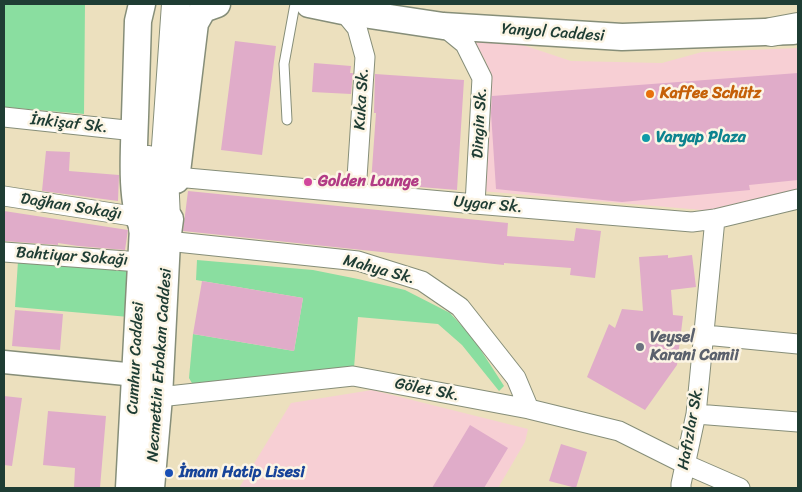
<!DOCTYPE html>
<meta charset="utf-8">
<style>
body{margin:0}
#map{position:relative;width:802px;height:492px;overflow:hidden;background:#ece0be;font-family:Sriracha,sans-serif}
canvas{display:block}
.frame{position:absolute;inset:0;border:5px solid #1f3d34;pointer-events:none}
</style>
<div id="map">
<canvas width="802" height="492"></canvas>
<div class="frame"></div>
</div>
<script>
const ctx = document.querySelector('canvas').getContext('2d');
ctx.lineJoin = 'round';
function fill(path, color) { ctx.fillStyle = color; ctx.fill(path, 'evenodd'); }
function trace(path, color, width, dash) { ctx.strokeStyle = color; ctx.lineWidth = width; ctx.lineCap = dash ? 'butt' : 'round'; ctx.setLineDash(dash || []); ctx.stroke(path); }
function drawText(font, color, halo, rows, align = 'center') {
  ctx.font = font + ' Sriracha,sans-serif'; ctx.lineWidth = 5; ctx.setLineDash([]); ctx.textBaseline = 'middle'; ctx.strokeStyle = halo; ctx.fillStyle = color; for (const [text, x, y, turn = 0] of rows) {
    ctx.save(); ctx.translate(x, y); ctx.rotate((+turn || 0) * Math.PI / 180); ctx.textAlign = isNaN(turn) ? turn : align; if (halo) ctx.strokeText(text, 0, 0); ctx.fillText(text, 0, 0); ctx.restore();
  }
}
const built = new Path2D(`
 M476,41L520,44L571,61L662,63L702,52L798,48V190L713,211L481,191L486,61L476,49Z
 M372,390L528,429L525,442L498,488H239L291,403Z`);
const green = new Path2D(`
 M4,4H85L84,114L4,107Z
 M197,260L313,270L358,279L405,290L450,313L473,338L504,386L499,391L462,345L438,324L358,317L354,368L290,373L193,385L189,378L193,334L294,351L303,298L196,280Z
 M18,261L132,271L129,317L15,307Z`);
const building = new Path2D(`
 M235,41L276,46L262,155L221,150Z
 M314,63L351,66L350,73H353L351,94L312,92Z
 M798,73V180L749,185L750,190L622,202L496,189L491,113L492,96Z
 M375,74L464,80L457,190L371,183L376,113H374Z
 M46,151L70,152L69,171L119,175L118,201L42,191Z
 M188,191L508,223L507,236L574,241L576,228L601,231L595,278L570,275L571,268L504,263V265L183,231Z
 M4,211L128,230L125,250L78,246L58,243V245L4,241Z
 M668,255V258L692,255L696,287L671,290L673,315L683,316L677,365L645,410L587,377L609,324L615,328L622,309L643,311L639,257Z
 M202,281L303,298L294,351L193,334Z
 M15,310L63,314L60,350L12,346Z
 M4,396L22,398L12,466L4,465Z
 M48,411L106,416L100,488H74L75,468L43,465Z
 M470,425L508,448L484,488H432Z
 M561,444L587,452L576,488L549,481Z`);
const service = new Path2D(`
 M287,120L284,64L295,4`);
const minor = new Path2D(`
 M343,11L357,28L365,57L356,193
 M443,26L465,44L482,78L475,204
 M4,117L135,131
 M176,177L475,204L692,222L715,219L798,199
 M4,196L138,217
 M167,241L358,261L422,281L460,307L516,378L529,409
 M4,252L140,262
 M705,335L798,344
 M159,397L353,376L529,409L619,431L685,464L740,488
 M696,414L798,422
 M681,488V484L696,414L715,219`);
const tertiary = new Path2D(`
 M4,362L136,375`);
const secondary = new Path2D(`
 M309,4L343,11L443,26L622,37L793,31
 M176,180L195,23L203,9L217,4
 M129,488L143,228C130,200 134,150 135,117C136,85 137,53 138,21L142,4
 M151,488L159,397L167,241L170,219`);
const trunk = new Path2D(`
 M771,32L798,27
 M143,228L148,160
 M167,241L164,175L176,4`);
const markers = [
 [650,94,5,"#e8710a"],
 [646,138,5,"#0f9aa8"],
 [308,182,5,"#d1479c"],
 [640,347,5,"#6b7280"],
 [169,473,5,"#1a4fb4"]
];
const streetNames = [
 ["Yanyol Caddesi",553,33,4],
 ["Kuka Sk.",362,99,-87],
 ["Dingin Sk.",480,123,-87],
 ["İnkişaf Sk.",69,124,6],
 ["Uygar Sk.",488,205,5],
 ["Dağhan Sokağı",71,207,9],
 ["Bahtiyar Sokağı",72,257,4],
 ["Mahya Sk.",379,270,15],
 ["Cumhur Caddesi",136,358,-87],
 ["Necmettin Erbakan Caddesi",160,365,-86],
 ["Gölet Sk.",427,390,11],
 ["Hafızlar Sk.",691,428,-80]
];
const foodNames = [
 ["Kaffee Schütz",660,94]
];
const cultureNames = [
 ["Varyap Plaza",656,138]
];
const hotelNames = [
 ["Golden Lounge",318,182]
];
const worshipNames = [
 ["Veysel",650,338],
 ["Karani Camii",650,356]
];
const transitNames = [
 ["İmam Hatip Lisesi",179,473]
];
fill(built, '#f7cfd4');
fill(green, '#8adea0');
fill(building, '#e0acc9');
trace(service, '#868e79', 11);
trace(minor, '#868e79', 21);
trace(tertiary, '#868e79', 25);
trace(secondary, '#868e79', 29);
trace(trunk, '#868e79', 30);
trace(service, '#fff', 9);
trace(minor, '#fff', 19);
trace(tertiary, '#fff', 22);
trace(secondary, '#fff', 26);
trace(trunk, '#fff', 28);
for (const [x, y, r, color] of markers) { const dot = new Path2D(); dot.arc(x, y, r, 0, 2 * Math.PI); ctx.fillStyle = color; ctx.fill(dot); trace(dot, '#fcf5e5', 2); }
drawText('16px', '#1f3d34', '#fcf5e5', streetNames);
drawText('bold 16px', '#c56008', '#fcf5e5', foodNames, 'left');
drawText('bold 16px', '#0d838f', '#fcf5e5', cultureNames, 'left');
drawText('bold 16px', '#b23c85', '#fcf5e5', hotelNames, 'left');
drawText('bold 16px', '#5b616d', '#fcf5e5', worshipNames, 'left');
drawText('bold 16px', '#164399', '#fcf5e5', transitNames, 'left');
</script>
